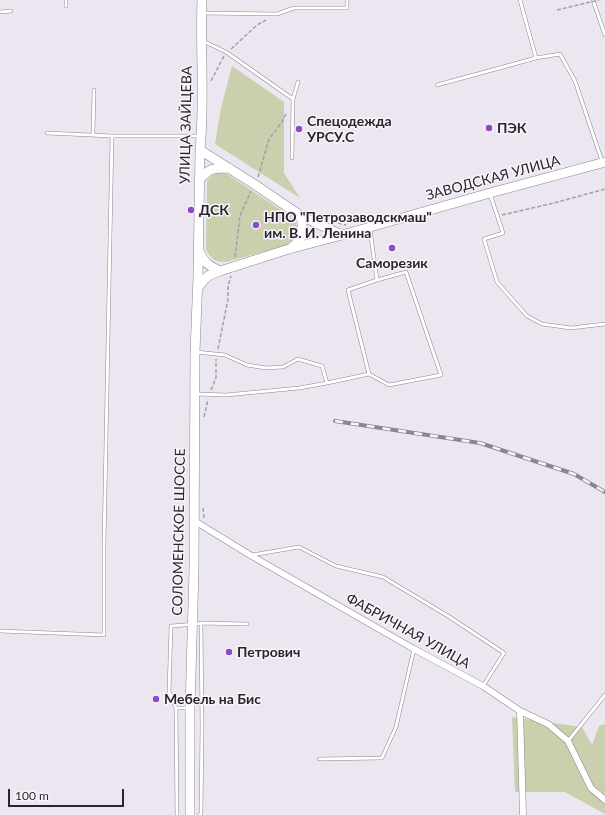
<!DOCTYPE html>
<meta charset="utf-8">
<style>
body{margin:0}
#map{position:relative;width:605px;height:815px;overflow:hidden;background:#ece6f0;font-family:Lato,sans-serif}
canvas{display:block}
.scale{position:absolute;left:8px;top:789px;width:116px;height:18px;box-sizing:border-box;border:2px solid #282629;border-top:0;padding-left:5px;font-size:12px;line-height:14px;white-space:nowrap;color:#282629;-webkit-text-stroke:3px #faf3fd;paint-order:stroke}
</style>
<div id="map">
<canvas width="605" height="815"></canvas>
<div class="scale">100 m</div>
</div>
<script>
const ctx = document.querySelector('canvas').getContext('2d');
ctx.lineJoin = 'round';
function fill(path, color) { ctx.fillStyle = color; ctx.fill(path, 'evenodd'); }
function trace(path, color, width, dash) { ctx.strokeStyle = color; ctx.lineWidth = width; ctx.lineCap = dash ? 'butt' : 'round'; ctx.setLineDash(dash || []); ctx.stroke(path); }
function drawText(font, color, halo, rows, align = 'center') {
  ctx.font = font + ' Lato,sans-serif'; ctx.lineWidth = 3; ctx.setLineDash([]); ctx.textBaseline = 'middle'; ctx.strokeStyle = halo; ctx.fillStyle = color; for (const [text, x, y, turn = 0] of rows) {
    ctx.save(); ctx.translate(x, y); ctx.rotate((+turn || 0) * Math.PI / 180); ctx.textAlign = isNaN(turn) ? turn : align; if (halo) ctx.strokeText(text, 0, 0); ctx.fillText(text, 0, 0); ctx.restore();
  }
}
const green = new Path2D(`
 M232,66L284,102V173L300,198L215,144L221,108Z
 M221,172L227,174L293,218C301,230 296,236 288,245L226,262C214,262 212,259 206,250L207,182C210,176 214,174 221,172Z
 M512,717L582,727L592,745L599,726L605,724V814L565,792H515Z`);
const path = new Path2D(`
 M231,49L257,25L266,20
 M211,81L224,56
 M258,177L269,139L282,122L287,112
 M502,215L554,203L605,189
 M338,223L346,225
 M235,257L240,216L251,191
 M218,349L228,299V286L231,276
 M211,390L216,378V359
 M204,417L208,399
 M203,508L204,518`);
const lane = new Path2D(`
 M66,0V6
 M520,0L536,58
 M593,0L605,35
 M0,12L11,11
 M203,13L277,14L294,8H347V0
 M203,41L226,52L293,99
 M437,85L536,58L560,54L575,81L602,161
 M47,133L112,136H199
 M93,134L94,90
 M292,158L293,99L298,82
 M490,194L503,233L484,239L497,282L527,316L542,324L571,328L605,324
 M370,229L377,280L406,272L441,375L389,385L369,374L348,290L377,280
 M196,352L225,355L247,365L266,368L283,367L298,359L322,366L327,383L369,374
 M196,394L226,395L299,388L327,383
 M252,555L299,547L336,566L383,577L448,616L504,653L483,686
 M0,631L104,635V544L112,136
 M176,708L169,692L171,626L197,624L201,623L247,624
 M568,741L605,695
 M319,759L382,758L396,727L414,649
 M177,815L176,708H188
 M199,815L201,814L202,726L201,623`);
const street = new Path2D(`
 M193,520L250,555L414,649L483,686L520,711L548,724L568,741L591,788L605,800
 M520,711L523,815`);
const secondary = new Path2D(`
 M200,150L254,184L301,216L342,235
 M199,180C210,168 212,168 229,168
 M290,249C293,246 298,243 300,239C304,233 302,223 301,216
 M199,251C205,264 208,265 220,271
 M197,289L203,281L208,276L220,271L289,249L342,235L490,193L605,162
 M190,815V708L194,569L195,352L198,276L200,150C205,100 200,50 202,0`);
const rail = new Path2D(`
 M335,421L480,443L574,474L605,492`);
const pathBridge = new Path2D(`
 M557,10L599,0`);
const markers = [
 [489,128,4,"#8c4cc1"],
 [299,129,4,"#8c4cc1"],
 [191,210,4,"#8c4cc1"],
 [256,225,4,"#8c4cc1"],
 [392,248,4,"#8c4cc1"],
 [229,652,4,"#8c4cc1"],
 [156,699,4,"#8c4cc1"]
];
const poiNames = [
 ["Спецодежда",307,121],
 ["УРСУ.С",307,137],
 ["ПЭК",497,128],
 ["ДСК",199,210],
 ["НПО \"Петрозаводскмаш\"",264,217],
 ["им. В. И. Ленина",264,233],
 ["Саморезик",392,263,"center"],
 ["Петрович",237,652],
 ["Мебель на Бис",164,699]
];
const streetNames = [
 ["УЛИЦА ЗАЙЦЕВА",186,125,-89],
 ["ЗАВОДСКАЯ УЛИЦА",493,178,-15],
 ["СОЛОМЕНСКОЕ ШОССЕ",179,532,-89],
 ["ФАБРИЧНАЯ УЛИЦА",408,631,29]
];
fill(green, '#cacfad');
trace(lane, '#8b858e', 4);
trace(street, '#8b858e', 7);
trace(secondary, '#8b858e', 10);
trace(path, '#a39fa6', 1.5, [4, 2]);
trace(lane, '#fff', 3);
trace(street, '#fff', 6);
trace(secondary, '#fff', 9);
trace(rail, '#8a868d', 4);
trace(rail, '#faf3fd', 2.5, [8]);
trace(pathBridge, '#a39fa6', 1.5, [4, 2]);
for (const [x, y, r, color] of markers) { const dot = new Path2D(); dot.arc(x, y, r, 0, 2 * Math.PI); ctx.fillStyle = color; ctx.fill(dot); trace(dot, '#faf3fd', 1.5); }
drawText('bold 14px', '#282629', '#faf3fd', poiNames, 'left');
drawText('14px', '#282629', '#faf3fd', streetNames);
</script>
